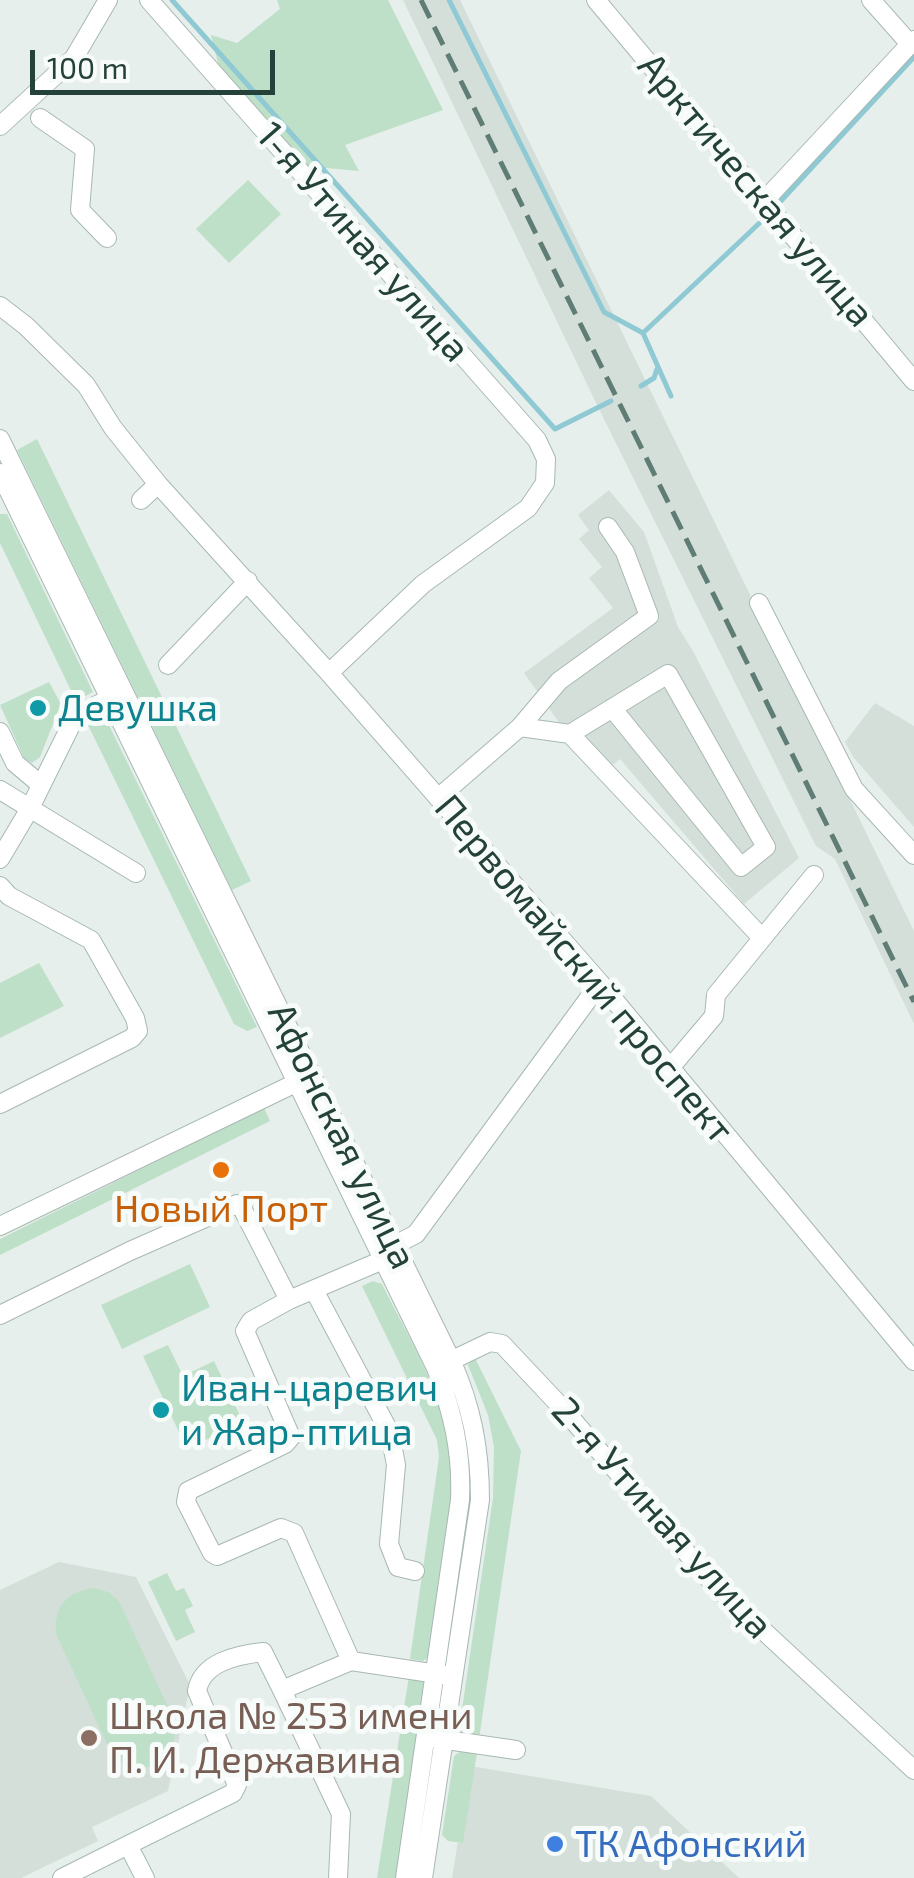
<!DOCTYPE html>
<meta charset="utf-8">
<style>
body{margin:0}
#map{position:relative;width:914px;height:1878px;overflow:hidden;background:#e6efeb;font-family:"Exo 2",sans-serif}
canvas{display:block}
.scale{position:absolute;left:30px;top:50px;width:245px;height:45px;box-sizing:border-box;border:5px solid #24423a;border-top:0;padding-left:12px;font-size:30px;line-height:35px;white-space:nowrap;color:#24423a;-webkit-text-stroke:8px #f7fbf9;paint-order:stroke}
</style>
<div id="map">
<canvas width="914" height="1878"></canvas>
<div class="scale">100 m</div>
</div>
<script>
const ctx = document.querySelector('canvas').getContext('2d');
ctx.lineJoin = 'round';
function fill(path, color) { ctx.fillStyle = color; ctx.fill(path, 'evenodd'); }
function trace(path, color, width, dash) { ctx.strokeStyle = color; ctx.lineWidth = width; ctx.lineCap = dash ? 'butt' : 'round'; ctx.setLineDash(dash || []); ctx.stroke(path); }
function drawText(font, color, halo, rows, align = 'center') {
  ctx.font = font + ' "Exo 2",sans-serif'; ctx.lineWidth = 10; ctx.setLineDash([]); ctx.textBaseline = 'middle'; ctx.strokeStyle = halo; ctx.fillStyle = color; for (const [text, x, y, turn = 0] of rows) {
    ctx.save(); ctx.translate(x, y); ctx.rotate((+turn || 0) * Math.PI / 180); ctx.textAlign = isNaN(turn) ? turn : align; if (halo) ctx.strokeText(text, 0, 0); ctx.fillText(text, 0, 0); ctx.restore();
  }
}
const built = new Path2D(`
 M403,0H460L914,931V1024L835,859L816,846L597,405Z
 M609,490L644,532L678,627L693,651L799,858L744,904L620,759L608,769L563,728L524,673L613,608L589,578L602,567L579,539L589,530L578,515Z
 M875,703L914,726V827L854,758L845,742Z
 M59,1562L136,1577L190,1685L168,1791L92,1827L98,1841L21,1878H0V1590Z
 M470,1766L651,1796L739,1878H452Z`);
const green = new Path2D(`
 M277,0H388L443,110L345,145L359,171L304,166L220,71L211,35L237,43L280,9Z
 M248,180L281,214L229,263L196,229Z
 M37,439L251,881L232,890L17,450Z
 M0,514H7L93,692L76,701L0,543Z
 M49,682L61,704L40,757L32,763L24,758L0,705Z
 M105,717L257,1027L247,1031L234,1024L88,725Z
 M39,963L64,1006L0,1038V983Z
 M264,1108L270,1121L0,1255V1239Z
 M190,1264L210,1307L122,1349L101,1305Z
 M373,1281L382,1284C406,1333 439,1385 449,1441C460,1510 439,1588 429,1657L423,1661L410,1659L439,1457L437,1440L362,1286Z
 M168,1345L183,1376L214,1361L243,1422L187,1449L143,1356Z
 M474,1356L521,1451L479,1739L464,1737L459,1730L493,1498L494,1447L488,1415L468,1365Z
 M167,1573L176,1591L184,1588L193,1606L185,1610L195,1632L176,1641L148,1582Z
 M94,1588L108,1592L119,1601L175,1722C179,1763 144,1781 112,1755L56,1634C54,1606 67,1591 94,1588Z
 M409,1676H418L426,1685L396,1878H377Z
 M461,1751L477,1753L463,1843L448,1841L442,1835L454,1756Z`);
const stream = new Path2D(`
 M172,0L555,429L611,401
 M449,0L604,312L643,333L671,396
 M779,203L914,57
 M643,333L768,215
 M641,386L654,378L657,369`);
const minor = new Path2D(`
 M149,0L537,440L546,459L545,483L528,508L423,584L329,673
 M596,0L914,381
 M871,0L910,44
 M40,118L85,149L80,210L107,238
 M0,126L74,58L108,0
 M764,201L914,40
 M0,306L26,326L86,385L113,428L158,484L329,673L600,983L914,1361
 M0,439L451,1360C472,1407 480,1449 480,1500L423,1878
 M0,473L436,1368C453,1413 462,1452 460,1500L405,1878
 M141,500L158,484
 M759,603L854,789L914,855
 M168,665L248,581
 M520,727L570,734L668,674L766,847L741,867L612,708
 M0,732L15,763L41,785
 M570,734L762,938
 M0,790L136,873
 M438,798L520,727L559,681L649,616L625,552L608,527
 M0,859L29,810L76,715L118,695
 M0,886L9,896L91,940L135,1018L138,1031L132,1038L0,1104
 M670,1068L714,1016L716,995L814,875
 M0,1226L306,1078
 M315,1292L390,1433L396,1465L389,1544L398,1567L415,1571
 M289,1300L251,1321L245,1331L291,1437L285,1444L188,1491L186,1502L212,1553L217,1556L281,1528L294,1533L351,1661
 M0,1315L130,1251L237,1204L242,1208L289,1300L383,1260L395,1245L416,1234L600,983
 M442,1365L490,1342L502,1344L565,1411L716,1587L914,1770
 M282,1690L341,1814L338,1878
 M433,1738L516,1750
 M128,1845L233,1793L237,1785L197,1691C202,1662 237,1655 263,1652L282,1690L351,1661L444,1675
 M62,1878L128,1845L145,1878`);
const rail = new Path2D(`
 M421,0L914,1002`);
const markers = [
 [38,708,10,"#0f9aa8"],
 [221,1170,10,"#e8710a"],
 [161,1410,10,"#0f9aa8"],
 [89,1738,10,"#8d6e63"],
 [555,1844,10,"#3f7fe0"]
];
const streetNames = [
 ["Арктическая улица",756,190,50],
 ["1-я Утиная улица",363,242,49],
 ["Первомайский проспект",584,969,50],
 ["Афонская улица",342,1136,64],
 ["2-я Утиная улица",662,1518,48]
];
const cultureNames = [
 ["Девушка",58,708],
 ["Иван-царевич",181,1388],
 ["и Жар-птица",181,1432]
];
const foodNames = [
 ["Новый Порт",221,1209]
];
const educationNames = [
 ["Школа № 253 имени",109,1716],
 ["П. И. Державина",109,1760]
];
const shopNames = [
 ["ТК Афонский",575,1844]
];
fill(built, '#d4dfda');
fill(green, '#bfe0c8');
trace(stream, '#8ec9d4', 5);
trace(minor, '#a8b8b2', 20);
trace(minor, '#fff', 18);
trace(rail, '#5f7d75', 5, [20, 10]);
for (const [x, y, r, color] of markers) { const dot = new Path2D(); dot.arc(x, y, r, 0, 2 * Math.PI); ctx.fillStyle = color; ctx.fill(dot); trace(dot, '#f7fbf9', 4); }
drawText('38px', '#24423a', '#f7fbf9', streetNames);
drawText('38px', '#0d838f', '#f7fbf9', cultureNames, 'left');
drawText('38px', '#c56008', '#f7fbf9', foodNames);
drawText('38px', '#785e54', '#f7fbf9', educationNames, 'left');
drawText('38px', '#366cbe', '#f7fbf9', shopNames, 'left');
</script>
